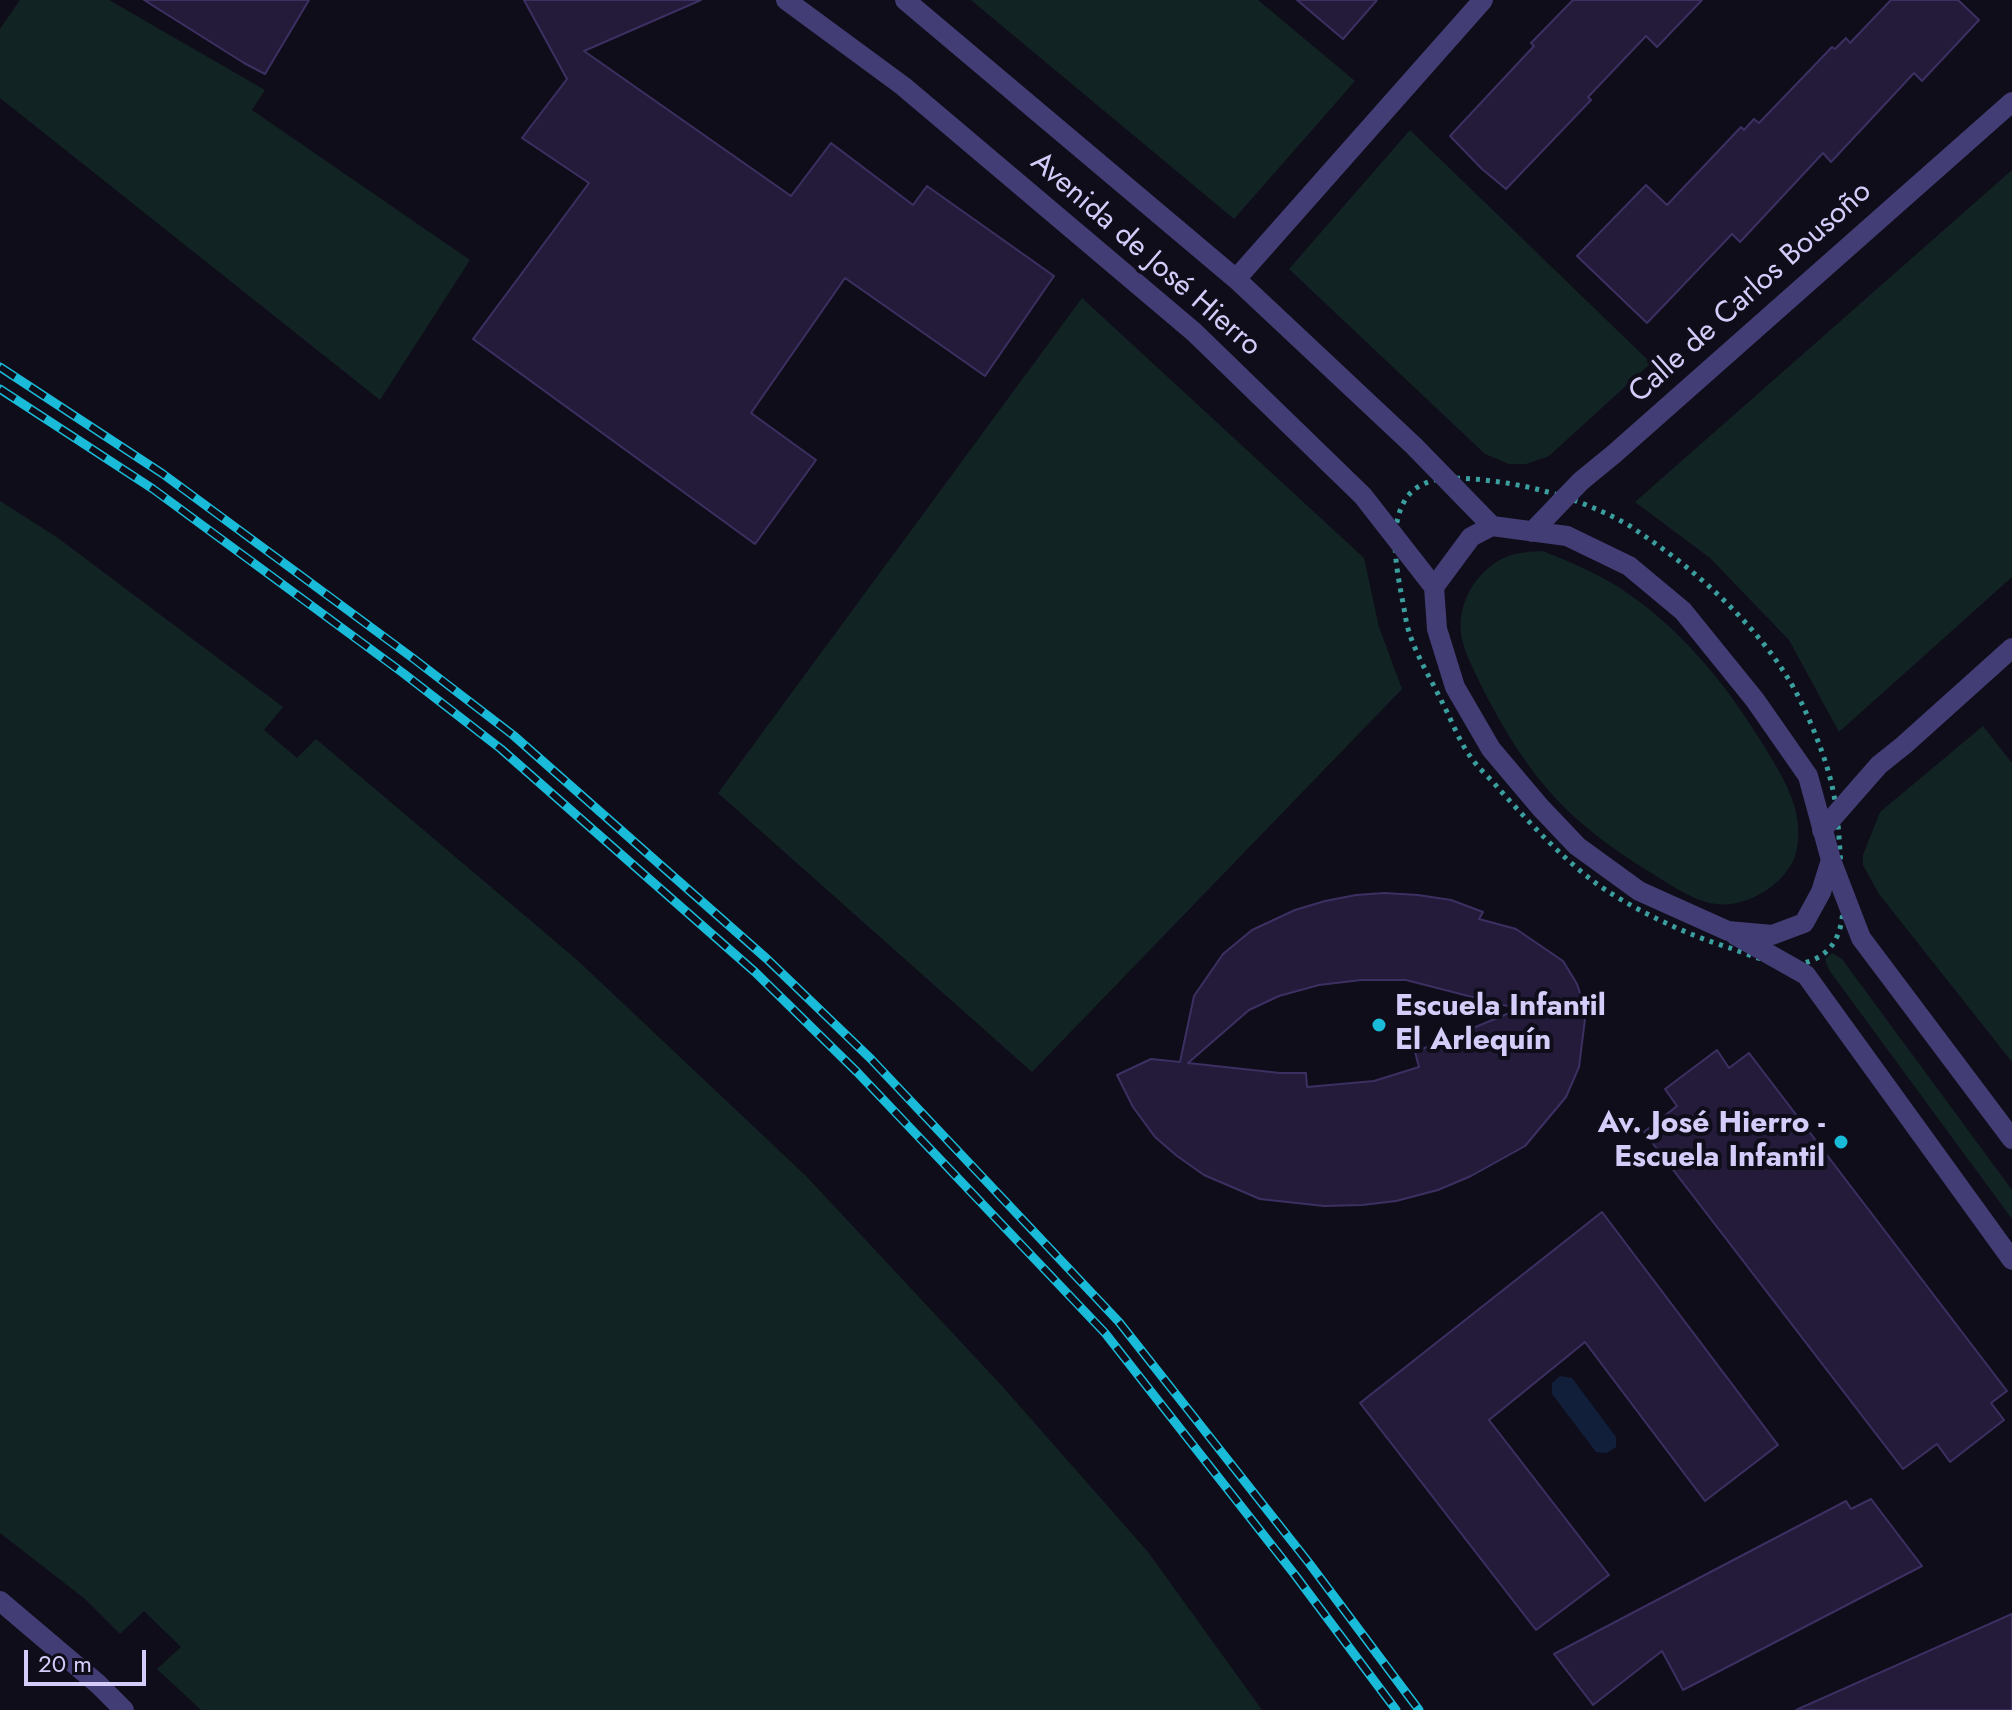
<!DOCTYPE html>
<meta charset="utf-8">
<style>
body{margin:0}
#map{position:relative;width:2012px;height:1710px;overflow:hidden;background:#100d1a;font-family:Jost,sans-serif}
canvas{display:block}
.scale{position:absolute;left:24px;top:1650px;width:122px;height:36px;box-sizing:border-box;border:4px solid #d4ccf9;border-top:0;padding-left:10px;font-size:24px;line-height:28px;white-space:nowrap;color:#d4ccf9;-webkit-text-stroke:6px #100d1a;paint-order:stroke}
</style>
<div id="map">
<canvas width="2012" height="1710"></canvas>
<div class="scale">20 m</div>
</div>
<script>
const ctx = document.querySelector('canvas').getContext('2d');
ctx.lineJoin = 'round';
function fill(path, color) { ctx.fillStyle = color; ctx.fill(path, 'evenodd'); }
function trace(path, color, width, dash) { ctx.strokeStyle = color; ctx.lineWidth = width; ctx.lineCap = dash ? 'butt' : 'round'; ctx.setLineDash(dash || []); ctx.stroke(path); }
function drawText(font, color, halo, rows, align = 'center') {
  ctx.font = font + ' Jost,sans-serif'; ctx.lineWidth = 8; ctx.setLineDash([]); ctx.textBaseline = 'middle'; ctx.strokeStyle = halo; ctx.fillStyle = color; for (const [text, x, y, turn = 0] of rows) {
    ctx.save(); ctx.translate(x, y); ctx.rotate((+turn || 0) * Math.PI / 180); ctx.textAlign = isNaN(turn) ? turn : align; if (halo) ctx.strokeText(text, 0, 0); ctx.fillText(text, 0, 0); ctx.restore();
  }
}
const green = new Path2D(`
 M20,0H109L265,90L252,110L470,260L380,400L0,98V29Z
 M971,0H1258L1355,81L1234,219Z
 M1410,130L1651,363L1549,456L1526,464H1509L1485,454L1289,269Z
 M2012,170V577L1839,732L1789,640L1710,558L1635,502Z
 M1082,298L1364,558L1379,627L1402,689L1032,1072L718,793Z
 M0,501L58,538L283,707L264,730L297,758L316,739L576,959L806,1176L1002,1386L1148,1552L1262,1710H201L157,1669L181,1647L144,1611L120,1634L85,1599L0,1533Z
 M1543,551C1570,562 1596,573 1620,588C1677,625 1723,680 1759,738C1771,758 1786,780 1793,802C1799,818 1801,845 1793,861C1779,890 1738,912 1706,902C1686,896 1666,882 1648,871C1612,849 1577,823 1549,791C1520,758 1497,718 1478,679C1472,666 1465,653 1462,639C1457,615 1466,590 1483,573C1502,554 1518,552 1543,551Z
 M1983,726L2012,763V1062L1879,894L1863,865V855L1880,812Z
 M1832,953L1842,959L2012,1190V1219L1829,970L1825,959Z`);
const water = new Path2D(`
 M1560,1376L1572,1378L1616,1437V1447L1607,1453L1596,1452L1552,1394V1383Z`);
const building = new Path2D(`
 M144,0H309L265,74L244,63Z
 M524,0H701L584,51L791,196L831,143L913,205L927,186L1054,276L985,376L845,278L751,413L816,460L755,544L473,339L589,183L522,138L567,79Z
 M1297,0H1377L1343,39Z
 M1573,0H1702L1657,47L1646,36L1588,97L1591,100L1506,189L1482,169L1450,136L1534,46L1531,43Z
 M1891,0H1958L1979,20L1922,81L1914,73L1831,162L1823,153L1740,242L1732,234L1647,323L1577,256L1646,185L1667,205L1741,127L1744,130L1754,119L1759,123L1832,47L1835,49L1846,38L1850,43Z
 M1384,893L1418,895L1451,900L1483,912L1479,919L1516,929L1563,961L1577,984L1586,1011L1579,1067L1566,1097L1525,1146L1471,1176L1438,1190L1396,1201L1362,1205L1324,1206L1260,1199L1204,1175L1177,1156L1155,1137L1133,1107L1117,1075L1151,1059L1180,1062L1194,996L1223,954L1252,930L1295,910L1325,901L1356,895ZM1361,980H1406L1519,1009L1415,1052L1419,1067L1374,1081L1307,1087L1306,1073H1280L1188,1063L1249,1010L1279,996L1319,985Z
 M1717,1050L1729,1068L1749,1053L2007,1391L1991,1403L2004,1420L1950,1462L1937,1444L1903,1469L1644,1132L1677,1106L1665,1089Z
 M1602,1212L1778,1445L1705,1501L1585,1342L1489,1420L1609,1575L1536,1630L1360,1403Z
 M1871,1499L1922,1566L1683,1690L1662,1651L1593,1705L1554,1654L1846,1501L1851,1509Z
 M2012,1614V1710H1796Z`);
const path = new Path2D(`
 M1446,478C1505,478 1569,493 1621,521C1630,525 1638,532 1646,537C1699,573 1756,625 1789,680C1804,704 1822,748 1829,774C1838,805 1839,837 1841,868C1844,900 1849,943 1815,959C1789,972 1755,957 1730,948C1687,935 1629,908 1593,881C1559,855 1528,821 1499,789C1490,778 1478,768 1470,756C1459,741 1452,721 1443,704C1432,681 1417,657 1409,632C1406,623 1405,613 1403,603C1397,571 1387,526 1407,497C1417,484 1431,480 1446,478Z`);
const street = new Path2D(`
 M786,0L903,86L1194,332L1363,496L1434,587
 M905,0L1236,279L1414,446L1492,526
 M1236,279L1483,0
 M1532,532L1581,481L1614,454L2012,102
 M1822,830L1879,765L1904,745L2012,648
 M1831,860L1821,892L1804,923L1772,935L1728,931L1639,891L1577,846L1540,807L1491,749L1455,687L1437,629L1434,587L1471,537L1492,526L1567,536L1629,566L1683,611L1755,700L1808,776L1831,860L1861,938L2012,1139
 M1735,935L1806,975L2012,1260
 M0,1601L98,1684L124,1710`);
const rail = new Path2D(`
 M0,367L163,474L414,659L513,735L767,959L871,1059L1119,1322L1309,1563L1419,1710
 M0,389L153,489L403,673L501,749L755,972L857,1072L1105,1333L1295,1575L1396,1710`);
const markers = [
 [1379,1025,8,"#1abbd8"],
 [1841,1142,8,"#1abbd8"]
];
const streetNames = [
 ["Avenida de José Hierro",1145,255,41],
 ["Calle de Carlos Bousoño",1751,293,-42]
];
const poiNames = [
 ["Escuela Infantil",1395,1008],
 ["El Arlequín",1395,1042],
 ["Av. José Hierro -",1825,1125,"right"],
 ["Escuela Infantil",1825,1159,"right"]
];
fill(green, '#112323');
fill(water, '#111f3a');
fill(building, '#231b39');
trace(building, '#3c3062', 2);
trace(path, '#3a9f9e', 5, [4, 6]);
trace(street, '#423d74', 20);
trace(rail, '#1abbd8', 9);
trace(rail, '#100d1a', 6, [18]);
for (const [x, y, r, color] of markers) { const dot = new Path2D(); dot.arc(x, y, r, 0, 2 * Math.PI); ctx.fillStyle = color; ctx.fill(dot); trace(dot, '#100d1a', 3); }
drawText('30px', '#d4ccf9', '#100d1a', streetNames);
drawText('bold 30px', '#d4ccf9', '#100d1a', poiNames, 'left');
</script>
